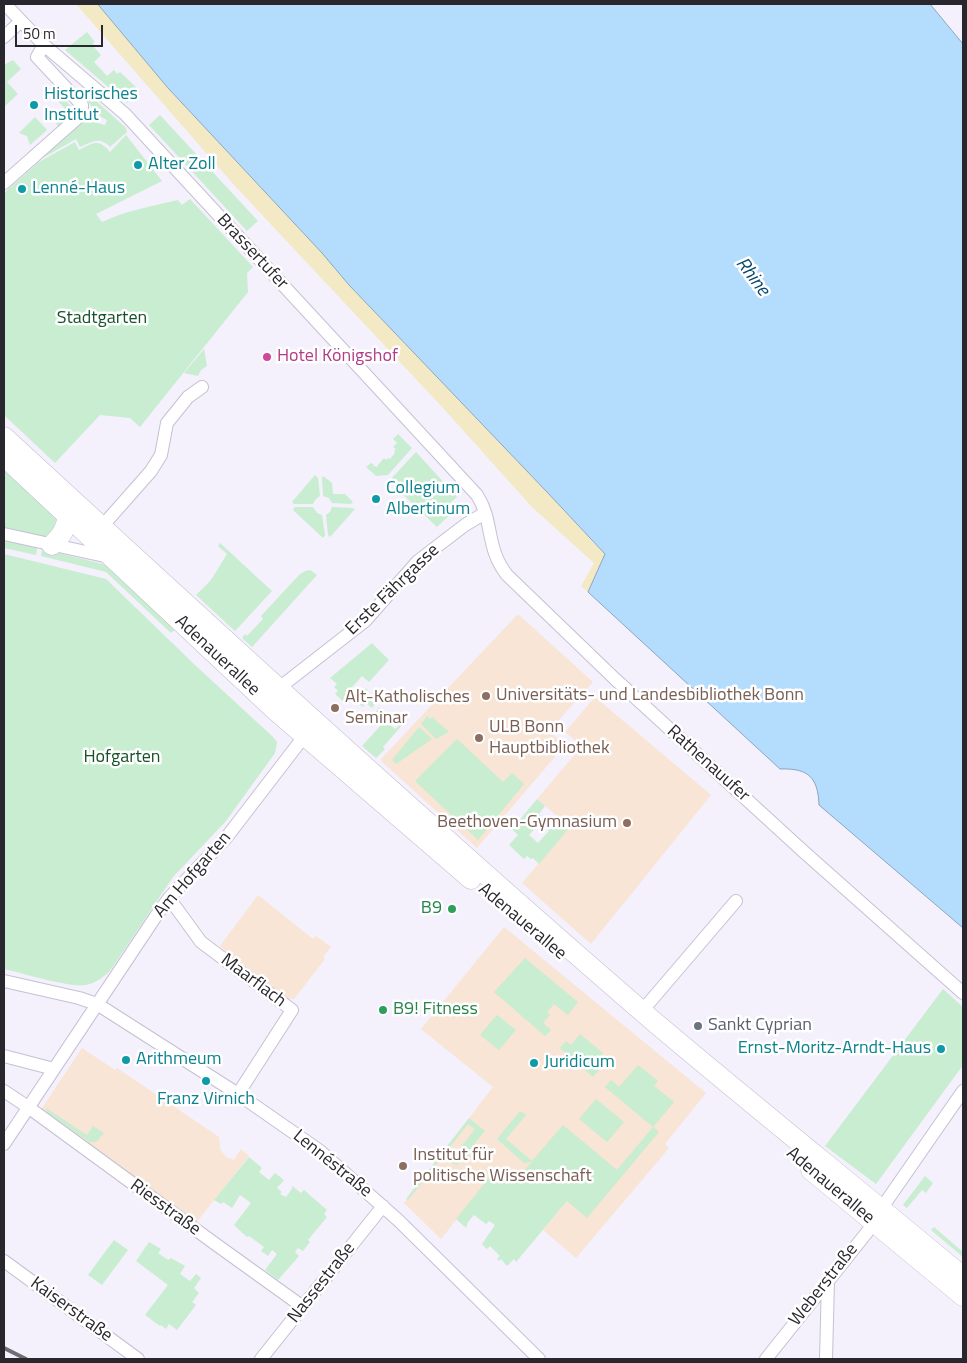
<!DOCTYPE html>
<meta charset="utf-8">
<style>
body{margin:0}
#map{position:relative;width:967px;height:1363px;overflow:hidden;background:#f4f0fc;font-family:"Titillium Web",sans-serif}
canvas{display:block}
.frame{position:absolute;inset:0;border:5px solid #29272e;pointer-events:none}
.scale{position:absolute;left:15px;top:25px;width:88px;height:22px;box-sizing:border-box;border:2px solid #29272e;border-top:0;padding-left:6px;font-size:15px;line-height:18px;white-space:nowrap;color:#29272e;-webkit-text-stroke:4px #fff;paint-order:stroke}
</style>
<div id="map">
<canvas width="967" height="1363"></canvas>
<div class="frame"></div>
<div class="scale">50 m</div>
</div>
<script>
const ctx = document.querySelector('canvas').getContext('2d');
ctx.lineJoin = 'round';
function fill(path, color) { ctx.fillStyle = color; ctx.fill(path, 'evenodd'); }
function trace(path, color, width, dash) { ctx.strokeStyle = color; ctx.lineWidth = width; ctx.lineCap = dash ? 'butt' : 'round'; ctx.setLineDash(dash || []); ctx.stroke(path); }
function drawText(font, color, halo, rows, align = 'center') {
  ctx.font = font + ' "Titillium Web",sans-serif'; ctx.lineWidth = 5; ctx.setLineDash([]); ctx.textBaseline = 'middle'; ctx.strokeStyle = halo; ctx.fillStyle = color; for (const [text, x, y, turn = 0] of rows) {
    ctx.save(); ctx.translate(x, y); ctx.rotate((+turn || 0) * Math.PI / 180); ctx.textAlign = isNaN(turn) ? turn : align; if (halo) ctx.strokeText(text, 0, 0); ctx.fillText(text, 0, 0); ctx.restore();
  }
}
const education = new Path2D(`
 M518,614L593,682L549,731L565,745L477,848L380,760Z
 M595,697L711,795L591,944L522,883L570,827L537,799L582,746L565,732Z
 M258,895L313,939L316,936L331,947L323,957L325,959L294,999H287L220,946Z
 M504,927L706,1093L665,1144L669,1148L576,1258L543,1230L567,1201L538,1204L497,1169L441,1239L404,1203L493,1087L421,1029Z
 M82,1048L115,1070L117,1068L219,1137L220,1149L226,1157L234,1160L241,1149L249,1156L192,1228L38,1114Z`);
const green = new Path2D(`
 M87,32L94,41L93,46L101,55L94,62L107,76L114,70L117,74L120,72L140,91L127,103L65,50Z
 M13,60L21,69L7,82L18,94L4,107V65Z
 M85,91L126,128L127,132L110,147C100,136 92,142 80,147L76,139L41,159L82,123L93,122L105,125L107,120L101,117L82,95Z
 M62,97L72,107L70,110L75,116L60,128L56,124L68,112L58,101Z
 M160,115L258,221L247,231L149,125Z
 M35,117L47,130L30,145L27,136L19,133Z
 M126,135L162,181L96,214L102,222C125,211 152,206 178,200L182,205L190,199L253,267L247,273L248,292L140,427L130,418L100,415L55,463L4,415V193L39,162L75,142L79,150C93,143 98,138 110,152Z
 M204,349L207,366L201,370L198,376L184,373Z
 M398,434L412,448L388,475L376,476L366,467L371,463L374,465L373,467L375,466L378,467V465L384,458L386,460L388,458L390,459L395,453L394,451L396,449L393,447L397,443L393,439Z
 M416,452L457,497L451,502L456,509L437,527L389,481Z
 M4,465L61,523L45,537L4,528Z
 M315,475L318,478L320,496L316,499L313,504H294L292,502Z
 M323,476L332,483L333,494H345L353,502L351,504L332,503L329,498L323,496L322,478Z
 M295,507H313L317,513L322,515L325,535L323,538L293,510Z
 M332,507L352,508L355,509L330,537L328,535L326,515L330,512Z
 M4,540L37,548L36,555L4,548Z
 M220,543L272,591L235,631L196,595L211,580L227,554L218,546Z
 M42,549L107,565L176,629L171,633L106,572L41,556Z
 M4,554L106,579L196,666L272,736L277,742L275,753L226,821L173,877L112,968C106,976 96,983 86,985C70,988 22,973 4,969Z
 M310,570L317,575L252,647L242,638L245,634L247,636L263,619L261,616L299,575L305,571Z
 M372,643L389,660L369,682L362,676L346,694L348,697L344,702L335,694L338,691L334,687L337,684L330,678Z
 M366,688L368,691L364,695L375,704L372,708L366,703L363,707L355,700Z
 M379,707L383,711L380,716L395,729L402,723L403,724L383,747L385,749L376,758L362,746L382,724L373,716Z
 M427,716L430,719L432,717L449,732L436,739L421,724Z
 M419,727L432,739L396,764L392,760Z
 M457,739L503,782L512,773L524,784L478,840L415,781Z
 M537,799L545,806L539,814L553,825L560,818L570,827L539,864L533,858L531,859L527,856L524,859L509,845L518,835L512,829ZM540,823L549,831L538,843L529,835Z
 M525,958L578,1002L568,1015L554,1004L547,1012L550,1015L543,1023L551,1030L545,1036L494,992Z
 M943,989L963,1007V1065L876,1184L825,1146Z
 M497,1015L516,1030L499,1050L480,1035Z
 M580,1034L603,1053L593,1065L599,1070L593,1077L560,1048L566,1041L571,1045Z
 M638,1065L658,1081L654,1086L674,1102L653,1127L659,1132L587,1218L567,1201L516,1262L514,1259L507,1266L501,1259L499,1261L497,1259L500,1256L490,1246L487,1249L482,1244L495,1225L489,1221L486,1224L474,1215L468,1222L466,1228L456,1219L496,1169L513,1183L532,1162L524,1163L497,1139L520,1111L526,1115L506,1139L532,1161L563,1125L617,1170L653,1127L605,1087L611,1080L619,1087Z
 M596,1099L624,1122L607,1142L579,1119Z
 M46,1108L87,1135L93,1126L104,1133L96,1142H89L47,1112Z
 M469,1118L485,1131L474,1144L479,1148L477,1150L475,1149L464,1161L456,1165L450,1161L475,1129L468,1124L408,1200L406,1199Z
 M249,1157L262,1168L259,1172L269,1180L275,1173L284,1180L277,1188L282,1192L280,1194L286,1197L292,1189V1186L301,1193L304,1190L327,1210L324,1214L327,1217L308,1240L310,1242L303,1251L298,1248L295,1252L299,1256L278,1280L265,1270L277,1254L272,1250L268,1256L261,1251L264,1247L249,1236L247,1237L234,1225L251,1203L240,1195L232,1208L223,1202L221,1204L214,1200Z
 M925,1176L933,1183L926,1193L922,1190L907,1208L903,1205Z
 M934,1227L963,1252V1257L931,1230Z
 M114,1240L128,1250L102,1285L88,1275Z
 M149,1242L161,1249L158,1253L168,1260L171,1258L185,1266L180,1274L190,1281L196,1274L201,1278L194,1288L199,1293L192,1302L196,1305L177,1330L169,1324L166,1329L161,1325L160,1326L145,1315L168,1285L136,1261Z`);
const sand = new Path2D(`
 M76,4H98L168,88L322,253L349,285L547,492L605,555L588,592L581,586L594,563L532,507L444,409L235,186Z`);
const water = new Path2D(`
 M98,4H930L963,44V928L819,805C818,777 808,768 780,769L588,592L605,554L547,492L349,285L322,253L168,88Z`);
const minor = new Path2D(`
 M5,4L44,45L125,114L477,495C494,521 485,547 507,575L615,679L804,852L963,993
 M4,37L21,21
 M4,183L82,114V105L37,57L44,45
 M98,531L151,471L161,455L167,423L188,397L202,387
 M4,534L109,557
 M279,688L365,621L418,561L465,525L485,513
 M169,898L201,942L292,1010L238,1094
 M4,981L79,998L97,1004L238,1094L320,1151L398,1220L539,1359
 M642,1011L736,901
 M4,1056L54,1069
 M4,1091L28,1107L214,1243L303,1307
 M4,1144L156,916L169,898L226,838L309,730
 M4,1261L138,1359
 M261,1359L383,1206
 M766,1359L868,1231L881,1209L963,1091
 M826,1359L828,1280`);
const primary = new Path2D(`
 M4,437C218,634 432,830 652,1020C755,1107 860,1191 963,1277
 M4,456L275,710L471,879
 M52,545C62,535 66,529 68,516
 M811,1170L963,1296`);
const rail = new Path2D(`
 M4,1348L26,1359`);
const markers = [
 [34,105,5,"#0f9aa8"],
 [138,165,5,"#0f9aa8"],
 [22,189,5,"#0f9aa8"],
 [267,357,5,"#d1479c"],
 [376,499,5,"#0f9aa8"],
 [486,696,5,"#8d6e63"],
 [335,708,5,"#8d6e63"],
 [479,738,5,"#8d6e63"],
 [627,823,5,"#8d6e63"],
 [452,909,5,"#2e9e5b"],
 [383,1010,5,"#2e9e5b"],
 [698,1026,5,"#6b7280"],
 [941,1049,5,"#0f9aa8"],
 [126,1060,5,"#0f9aa8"],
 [534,1063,5,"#0f9aa8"],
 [206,1081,5,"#0f9aa8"],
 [403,1166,5,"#8d6e63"]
];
const cultureNames = [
 ["Historisches",44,95],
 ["Institut",44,116],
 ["Alter Zoll",148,165],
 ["Lenné-Haus",32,189],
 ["Collegium",386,489],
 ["Albertinum",386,510],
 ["Ernst-Moritz-Arndt-Haus",931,1049,"right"],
 ["Arithmeum",136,1060],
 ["Juridicum",544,1063],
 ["Franz Virnich",206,1100,"center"]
];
const streetNames = [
 ["Brassertufer",252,252,47],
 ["Erste Fährgasse",393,590,-44],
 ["Adenauerallee",217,656,43],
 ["Rathenauufer",708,764,42],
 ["Am Hofgarten",193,875,-49],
 ["Adenauerallee",522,922,40],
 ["Maarflach",253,981,37],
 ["Lennéstraße",332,1164,39],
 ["Adenauerallee",830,1186,40],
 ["Riesstraße",165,1208,36],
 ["Nassestraße",322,1283,-52],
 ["Weberstraße",824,1285,-52],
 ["Kaiserstraße",71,1310,36]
];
const parkNames = [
 ["Stadtgarten",102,319],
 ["Hofgarten",122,758]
];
const hotelNames = [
 ["Hotel Königshof",277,357]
];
const educationNames = [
 ["Universitäts- und Landesbibliothek Bonn",496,696],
 ["Alt-Katholisches",345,698],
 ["Seminar",345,719],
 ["ULB Bonn",489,728],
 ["Hauptbibliothek",489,749],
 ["Beethoven-Gymnasium",617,823,"right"],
 ["Institut für",413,1156],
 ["politische Wissenschaft",413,1177]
];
const leisureNames = [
 ["B9",442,909],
 ["B9! Fitness",393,1010,"left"]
];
const worshipNames = [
 ["Sankt Cyprian",708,1026]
];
const waterNames = [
 ["Rhine",752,277,53]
];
fill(education, '#f8e5d5');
fill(green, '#c8edd0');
fill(sand, '#f3e9c4');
fill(water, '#b3dcfd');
trace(water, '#8aa6bf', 1);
trace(minor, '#c6c0d3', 14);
trace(primary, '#c6c0d3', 21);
trace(minor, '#fff', 12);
trace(primary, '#fff', 20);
trace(rail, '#706d76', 4);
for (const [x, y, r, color] of markers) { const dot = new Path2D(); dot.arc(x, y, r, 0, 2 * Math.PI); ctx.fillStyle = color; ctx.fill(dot); trace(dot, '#fff', 2); }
drawText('18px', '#0d838f', '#fff', cultureNames, 'left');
drawText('18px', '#29272e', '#fff', streetNames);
drawText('18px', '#16502a', '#fff', parkNames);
drawText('18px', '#b23c85', '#fff', hotelNames, 'left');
drawText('18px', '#785e54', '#fff', educationNames, 'left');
drawText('18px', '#27864d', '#fff', leisureNames, 'right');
drawText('18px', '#5b616d', '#fff', worshipNames, 'left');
drawText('italic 19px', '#08476d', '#fff', waterNames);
</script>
